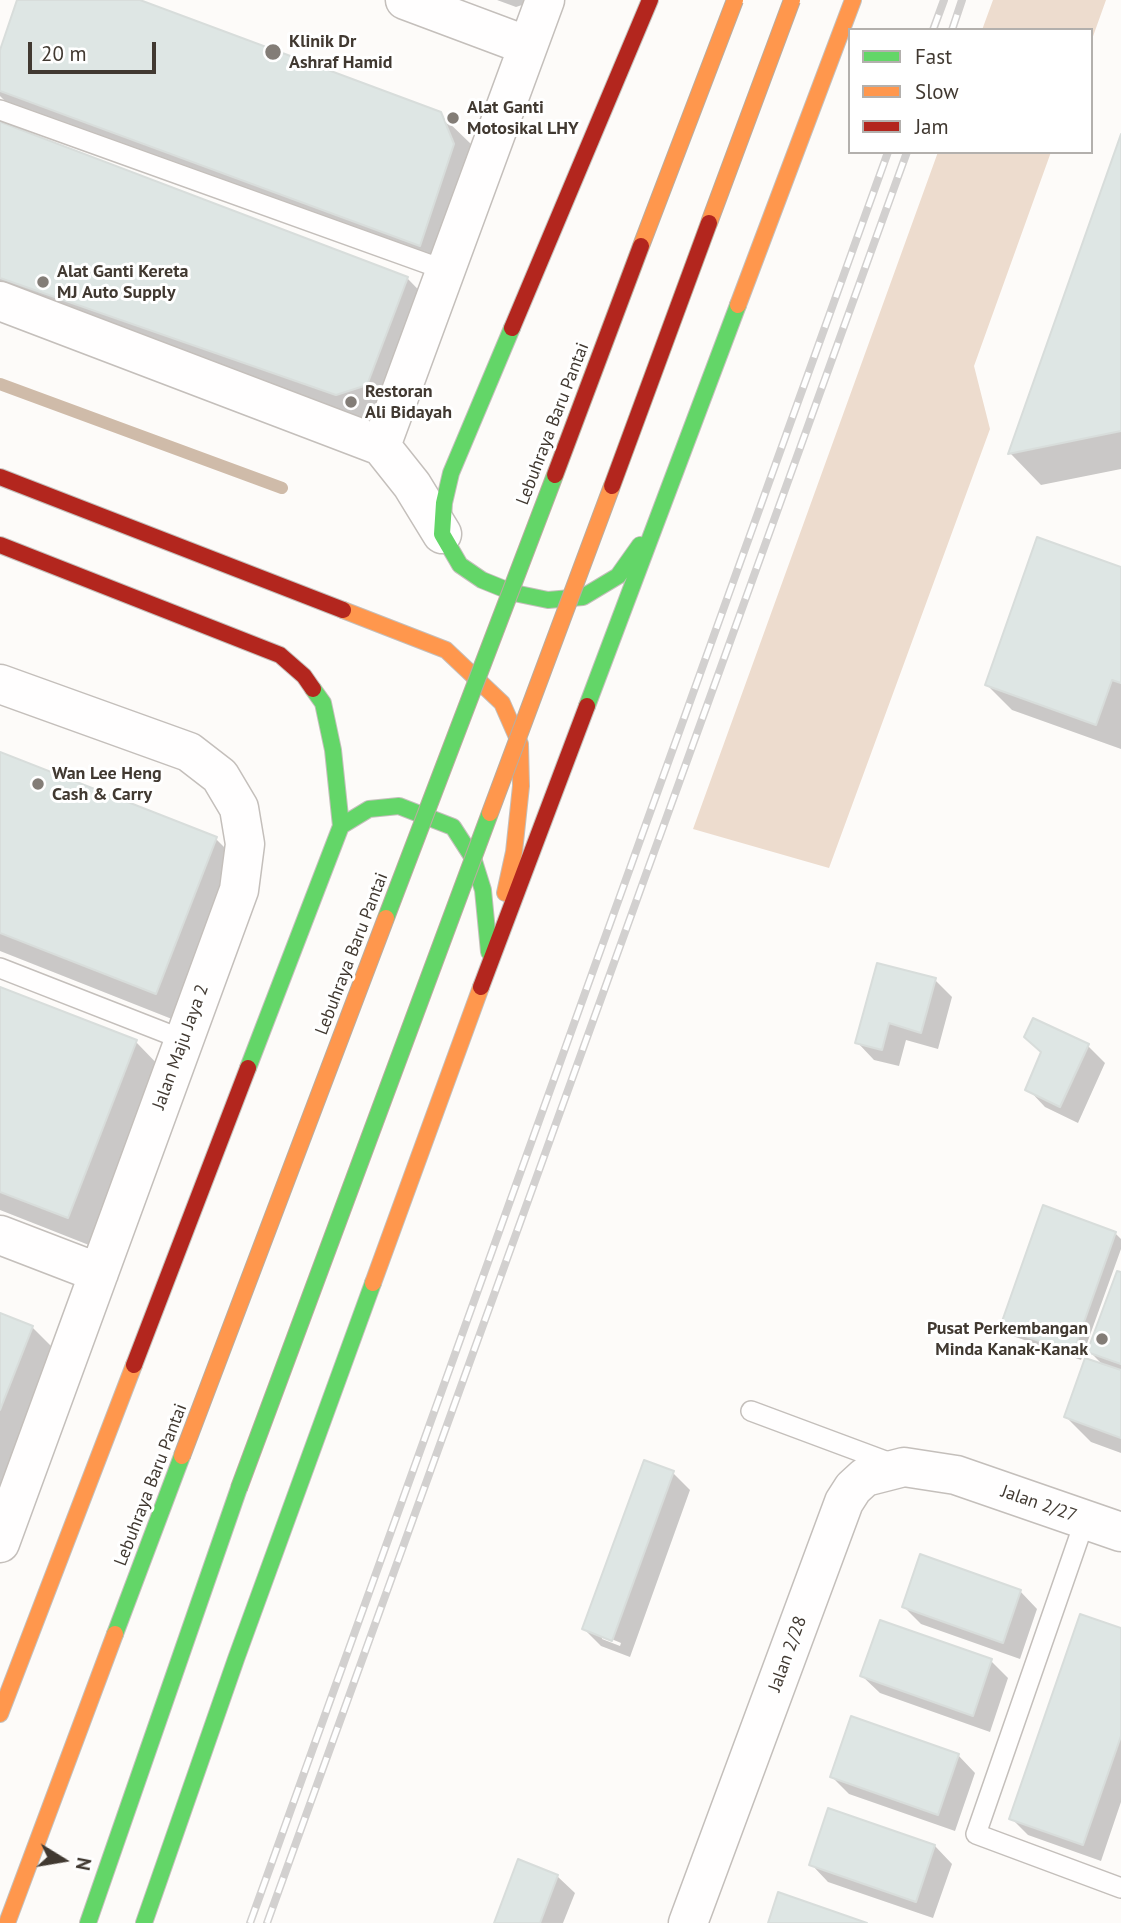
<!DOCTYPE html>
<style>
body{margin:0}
#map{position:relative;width:1121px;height:1923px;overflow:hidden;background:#fdfbf9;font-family:"PT Sans",sans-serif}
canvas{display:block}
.legend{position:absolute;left:848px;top:28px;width:245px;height:126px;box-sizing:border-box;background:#fff;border:2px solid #b3b0ad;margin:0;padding:9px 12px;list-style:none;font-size:21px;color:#413931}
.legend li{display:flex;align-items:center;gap:14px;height:35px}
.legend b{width:35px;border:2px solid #b3b0ad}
.north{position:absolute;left:28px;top:1825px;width:70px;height:70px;-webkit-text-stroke:5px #fff;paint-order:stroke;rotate:101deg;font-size:19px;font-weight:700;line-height:28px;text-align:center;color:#413931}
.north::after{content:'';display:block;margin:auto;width:24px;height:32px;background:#413931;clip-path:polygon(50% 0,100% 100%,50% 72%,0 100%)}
.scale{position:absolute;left:28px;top:42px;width:128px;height:32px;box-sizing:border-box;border:4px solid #413931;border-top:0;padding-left:9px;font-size:21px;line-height:24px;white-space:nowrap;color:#413931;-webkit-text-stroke:5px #fff;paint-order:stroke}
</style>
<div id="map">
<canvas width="1121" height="1923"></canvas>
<ul class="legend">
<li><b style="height:9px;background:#63d668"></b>Fast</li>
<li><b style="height:9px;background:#ff974d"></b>Slow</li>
<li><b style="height:9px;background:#b3261e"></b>Jam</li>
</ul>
<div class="north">N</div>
<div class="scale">20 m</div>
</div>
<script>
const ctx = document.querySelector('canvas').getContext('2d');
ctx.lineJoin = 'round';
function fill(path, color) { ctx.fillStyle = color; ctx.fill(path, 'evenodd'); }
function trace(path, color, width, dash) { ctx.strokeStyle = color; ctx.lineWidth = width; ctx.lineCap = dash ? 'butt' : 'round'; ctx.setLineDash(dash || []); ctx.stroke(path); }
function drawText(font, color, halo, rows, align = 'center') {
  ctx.font = font + ' "PT Sans",sans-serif'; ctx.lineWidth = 6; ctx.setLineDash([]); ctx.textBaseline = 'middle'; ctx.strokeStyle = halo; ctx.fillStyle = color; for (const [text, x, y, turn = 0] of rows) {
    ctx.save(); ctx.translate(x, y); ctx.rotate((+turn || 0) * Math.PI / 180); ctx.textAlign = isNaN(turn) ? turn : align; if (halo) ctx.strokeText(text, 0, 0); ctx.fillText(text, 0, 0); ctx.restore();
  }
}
const forest = new Path2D(`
 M993,0H1106L1091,42V30H982Z
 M938,152H1051L974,366L990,429L829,868L693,829Z`);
const shadow = new Path2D(`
 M19,0H135L440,114L473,146L452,276L21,117L0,96V55Z
 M497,0H537L516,7Z
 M0,124L408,279L439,311L369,426L0,297Z
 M1121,139V469L1041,485L1010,453Z
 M1121,569V749L1012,710L987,685Z
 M0,754L216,839L248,871L187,1025L0,951Z
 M935,980L952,997L938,1049L906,1040L899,1066L874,1060L857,1042Z
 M0,989L136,1042L167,1074L99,1249L0,1210Z
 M1088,1046L1105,1063L1078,1123L1045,1107L1028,1089Z
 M1115,1233L1121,1239V1249L1081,1360L1010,1335L1002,1326Z
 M1121,1274V1453L1091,1442L1066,1417L1105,1367L1089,1351Z
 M0,1314L32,1327L64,1359L0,1504Z
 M673,1473L690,1490L630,1657L601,1646L584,1629ZM602,1635L621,1643L620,1646L602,1639Z
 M1020,1591L1037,1609L1020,1659L921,1624L904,1607Z
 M1121,1630V1802L1101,1861L1028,1835L1011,1818Z
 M991,1661L1008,1678L990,1732L880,1693L862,1676Z
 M958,1755L975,1773L955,1831L849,1794L832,1777Z
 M935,1846L952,1864L933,1918L828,1882L811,1864Z
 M557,1876L575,1893L563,1923H497Z`);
const stream = new Path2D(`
 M0,384L282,488`);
const building = new Path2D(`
 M17,0H140L441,112L454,144L420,246L0,91V50Z
 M0,122L408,277L367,385L336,395L0,278Z
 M1121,134V431L1008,454Z
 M1037,537L1121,567V683L1112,680L1096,725L985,685Z
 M0,752L217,837L156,994L0,933Z
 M877,963L936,978L921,1033L889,1023L882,1050L855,1043Z
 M0,987L137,1040L68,1218L0,1192Z
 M1033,1018L1089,1044L1060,1107L1025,1090L1041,1052L1024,1037Z
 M1043,1205L1116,1232L1073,1353L1000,1327Z
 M1117,1271L1121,1272V1364L1087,1352Z
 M0,1313L33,1326L0,1410Z
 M1085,1358L1121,1370V1438L1064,1417Z
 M644,1460L674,1471L612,1641L582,1629Z
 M920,1554L1021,1590L1003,1643L902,1607Z
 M1080,1614L1121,1628V1736L1083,1845L1009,1819Z
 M880,1620L992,1659L973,1716L860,1676Z
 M851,1716L959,1754L938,1815L830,1777Z
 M828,1808L935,1845L916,1902L809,1865Z
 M518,1859L558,1875L540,1923H494Z
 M778,1892L867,1923H768Z`);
const lane = new Path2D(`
 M0,110L445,270
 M0,968L184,1040
 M751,1411L896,1465
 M1085,1520L976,1834L1121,1888`);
const street = new Path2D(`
 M405,0L528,46
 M0,301L381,446L412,485L442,534
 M381,446L545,0
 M0,684L189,752L220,776L239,808L245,844L239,890L0,1543
 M0,1235L99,1273
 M688,1923L844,1502L853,1488L865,1477L904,1467L956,1475L1121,1532`);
const fast = new Path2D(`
 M512,328L451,473L444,503L442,534L460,565L482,580L514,593L548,600L583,597L618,576L640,545
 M313,689L323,703L333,750L341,826
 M587,706L738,305
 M248,1068L341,826L369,809L399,806L453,827L473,858L483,890L489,952
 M115,1634L182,1456
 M88,1923L239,1488
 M144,1923L236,1659L373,1283`);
const slow = new Path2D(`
 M738,305L853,0
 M343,610L446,650L502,703L520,744L521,786L514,852L505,893
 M373,1283L481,987
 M0,1714L134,1365
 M7,1923L115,1634`);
const jam = new Path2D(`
 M512,328L650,0
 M0,477L343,610
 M0,545L280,655L304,676L313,689
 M481,987L587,706
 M134,1365L248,1068`);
const rail = new Path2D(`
 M933,30L944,0
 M952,30L962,0
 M250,1923L888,152
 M267,1923L907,152`);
const fastBridge = new Path2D(`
 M386,918L555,475
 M239,1488L490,813`);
const slowBridge = new Path2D(`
 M709,223L792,0
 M641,246L735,0
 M490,813L612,486
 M182,1456L386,918`);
const jamBridge = new Path2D(`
 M555,475L641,246
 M612,486L709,223`);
const markers = [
 [273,52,9,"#837d77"],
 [453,118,7,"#837d77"],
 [43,282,7,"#837d77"],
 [351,402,7,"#837d77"],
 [38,784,7,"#837d77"],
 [1102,1339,7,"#837d77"]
];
const poiNames = [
 ["Klinik Dr",289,42],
 ["Ashraf Hamid",289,63],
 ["Alat Ganti",467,108],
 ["Motosikal LHY",467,129],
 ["Alat Ganti Kereta",57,272],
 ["MJ Auto Supply",57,293],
 ["Restoran",365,392],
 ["Ali Bidayah",365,413],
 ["Wan Lee Heng",52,774],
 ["Cash & Carry",52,795],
 ["Pusat Perkembangan",1088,1329,"right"],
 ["Minda Kanak-Kanak",1088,1350,"right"]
];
const streetNames = [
 ["Lebuhraya Baru Pantai",553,424,-69],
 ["Lebuhraya Baru Pantai",352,954,-69],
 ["Jalan Maju Jaya 2",181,1047,-70],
 ["Lebuhraya Baru Pantai",151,1485,-69],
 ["Jalan 2/27",1039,1504,19],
 ["Jalan 2/28",788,1654,-70]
];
fill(forest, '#eddcce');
fill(shadow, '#0003');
trace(stream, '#cfbba9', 12);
fill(building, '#dee6e4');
trace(building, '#d8dddb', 2);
trace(lane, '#c4bfbb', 22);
trace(street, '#c4bfbb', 41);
trace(fast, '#c4bfbb', 18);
trace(slow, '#c4bfbb', 18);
trace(jam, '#c4bfbb', 18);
trace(lane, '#fffefe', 19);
trace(street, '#fffefe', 38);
trace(fast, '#63d668', 16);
trace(slow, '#ff974d', 16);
trace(jam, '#b3261e', 16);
trace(rail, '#d2d0cf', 8);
trace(rail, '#fff', 5, [16]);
trace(fastBridge, '#baada0', 18, []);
trace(slowBridge, '#baada0', 18, []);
trace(jamBridge, '#baada0', 18, []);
trace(fastBridge, '#63d668', 16);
trace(slowBridge, '#ff974d', 16);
trace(jamBridge, '#b3261e', 16);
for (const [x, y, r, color] of markers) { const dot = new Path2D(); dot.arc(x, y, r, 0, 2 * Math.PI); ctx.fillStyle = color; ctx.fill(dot); trace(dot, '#fff', 2.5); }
drawText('bold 18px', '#413931', '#fff', poiNames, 'left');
drawText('18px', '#413931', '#fff', streetNames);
</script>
